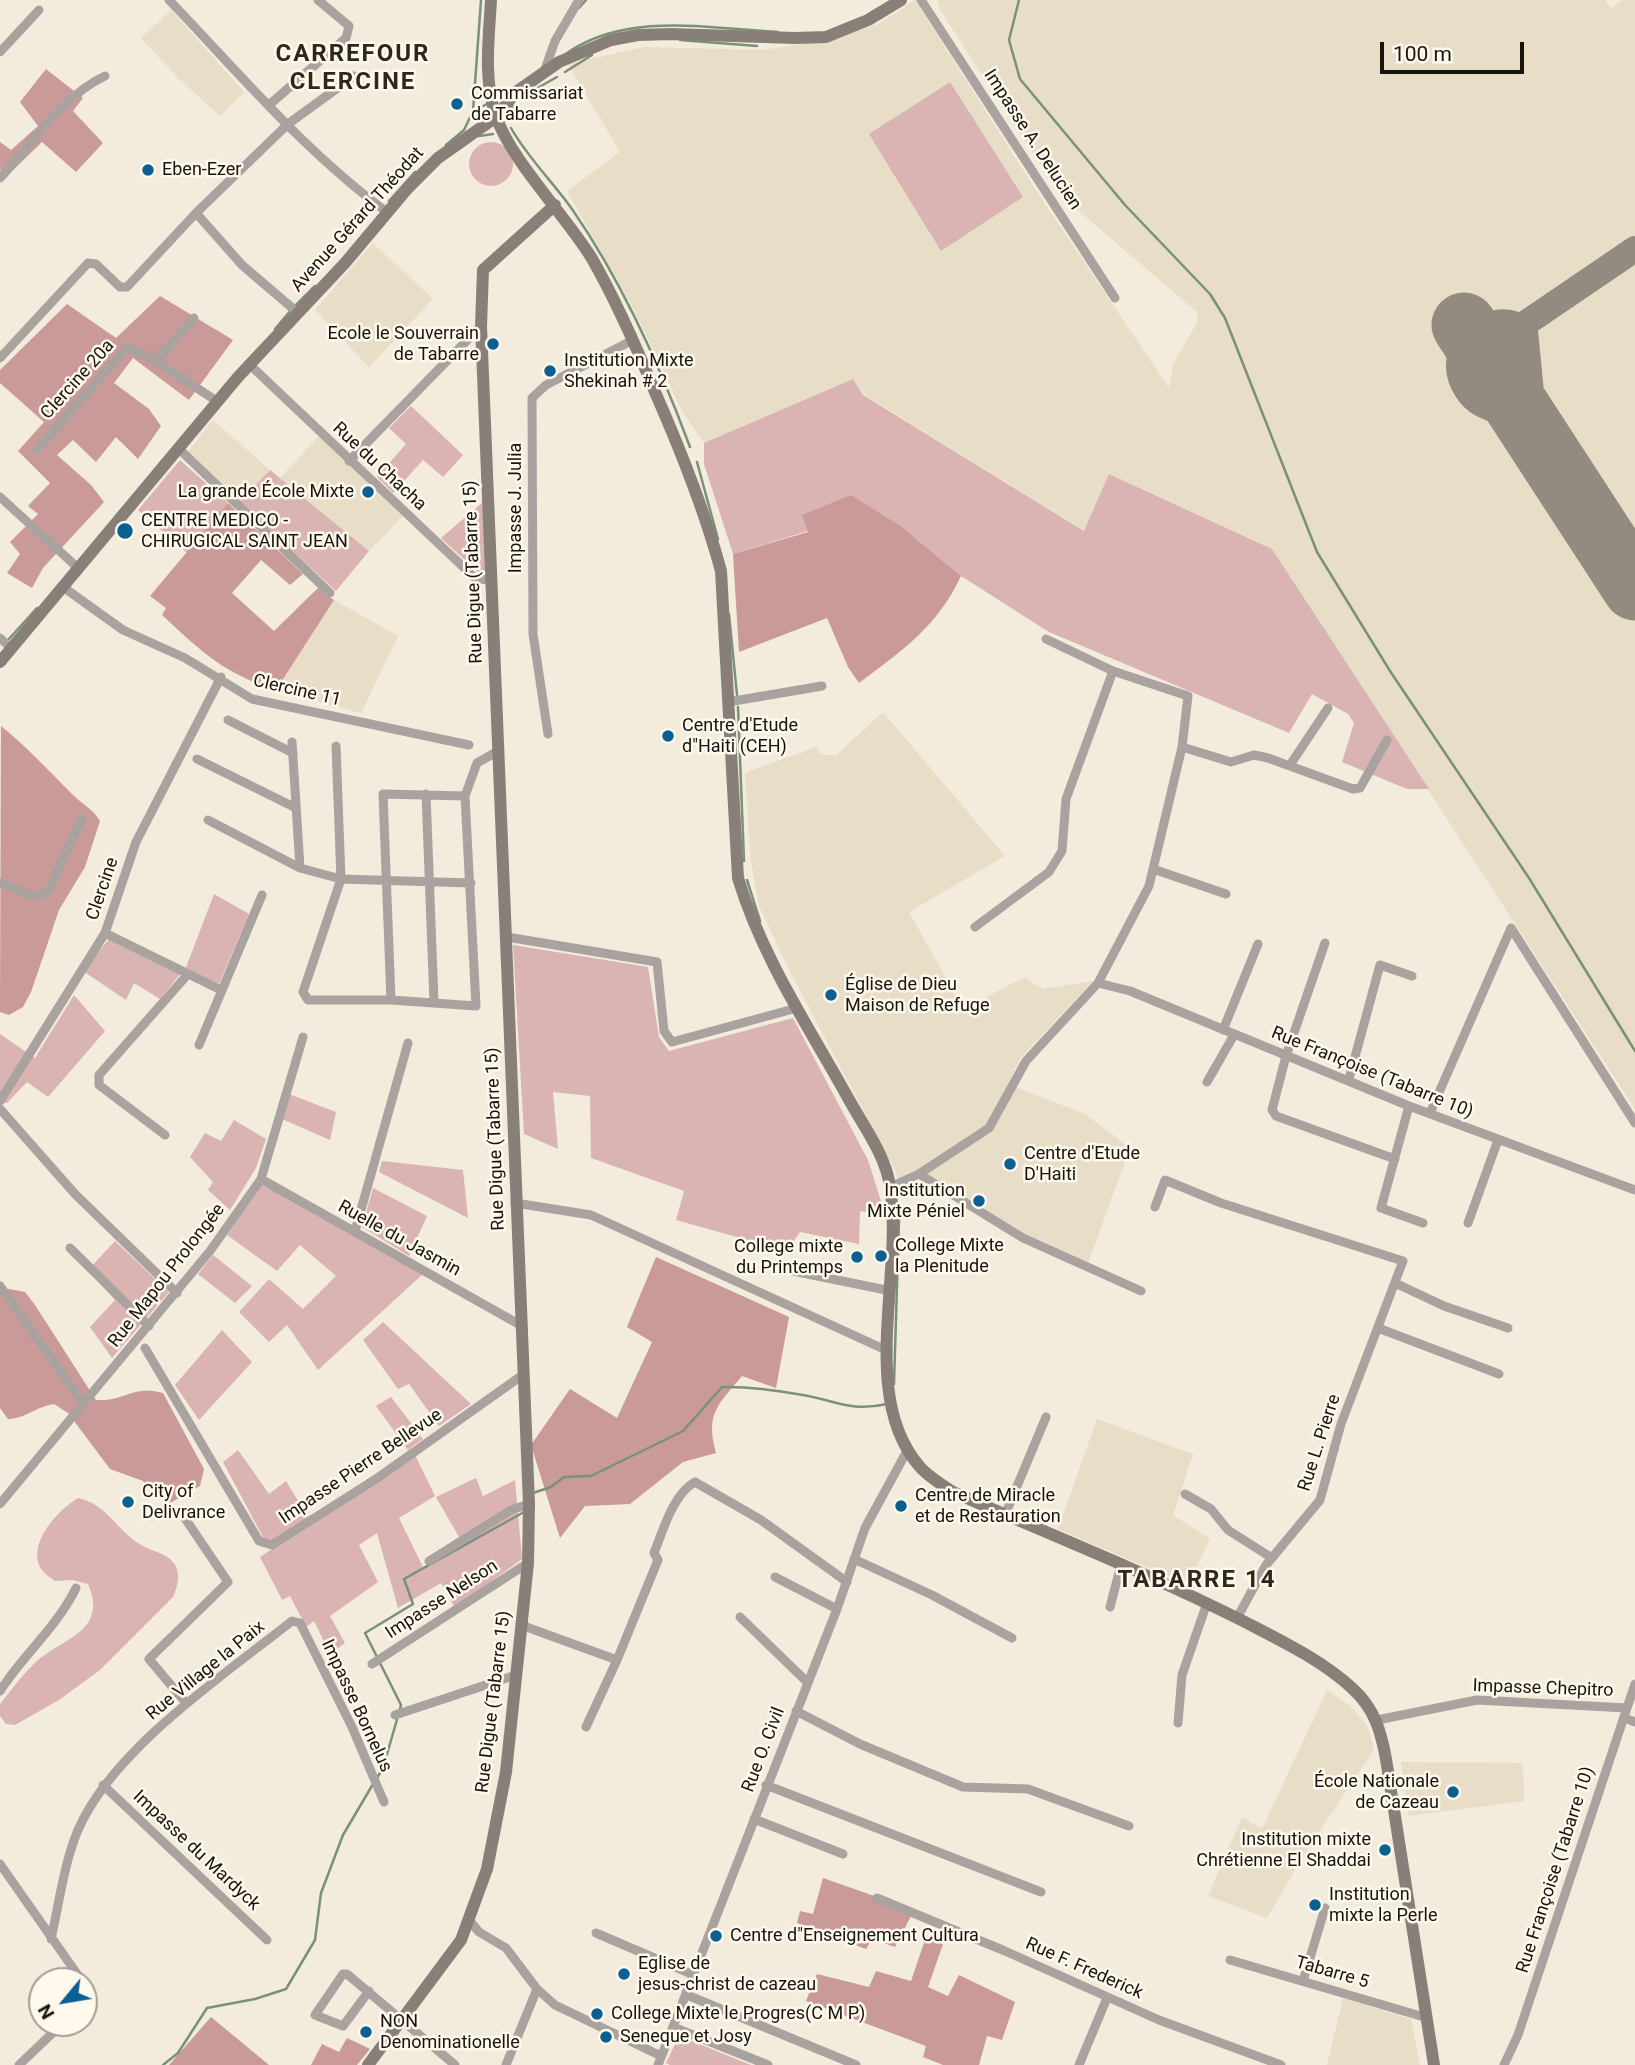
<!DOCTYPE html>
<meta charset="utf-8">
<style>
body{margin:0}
#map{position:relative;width:1635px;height:2065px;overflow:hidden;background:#f3ebdb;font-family:Roboto,sans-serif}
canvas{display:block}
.north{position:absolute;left:28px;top:1967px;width:70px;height:70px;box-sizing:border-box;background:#fff8ec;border:2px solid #a29d94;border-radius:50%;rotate:240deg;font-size:19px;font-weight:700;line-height:28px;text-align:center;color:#17140f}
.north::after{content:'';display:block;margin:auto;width:24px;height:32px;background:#096091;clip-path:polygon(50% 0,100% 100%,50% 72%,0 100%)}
.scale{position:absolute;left:1380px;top:42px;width:144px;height:32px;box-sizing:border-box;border:4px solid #17140f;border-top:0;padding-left:9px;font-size:21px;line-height:24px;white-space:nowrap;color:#17140f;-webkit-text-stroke:5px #fff8ec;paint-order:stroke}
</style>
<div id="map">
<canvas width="1635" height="2065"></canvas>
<div class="north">N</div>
<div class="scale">100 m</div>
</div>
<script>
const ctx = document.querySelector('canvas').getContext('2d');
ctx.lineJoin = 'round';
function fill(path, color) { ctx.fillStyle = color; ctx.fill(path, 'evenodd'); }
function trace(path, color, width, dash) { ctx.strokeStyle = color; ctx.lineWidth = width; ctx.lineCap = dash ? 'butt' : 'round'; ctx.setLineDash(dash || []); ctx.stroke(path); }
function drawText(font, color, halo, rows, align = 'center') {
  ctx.font = font + ' Roboto,sans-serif'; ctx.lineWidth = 5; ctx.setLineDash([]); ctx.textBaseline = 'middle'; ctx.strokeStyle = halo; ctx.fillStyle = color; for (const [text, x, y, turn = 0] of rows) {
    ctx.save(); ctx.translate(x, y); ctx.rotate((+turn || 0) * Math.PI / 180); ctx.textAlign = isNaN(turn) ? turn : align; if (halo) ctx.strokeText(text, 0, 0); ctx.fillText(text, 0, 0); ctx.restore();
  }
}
const built = new Path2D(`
 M915,0L1039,195L1169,388L1173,364L1197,323V312L1060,195L940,10L937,0H1605L1611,8L1623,0H1635V1109L1272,549L1110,474L1085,531L863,394L853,379L704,443L682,411L634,310L567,191L620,152L568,64L644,47L763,50L800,44L877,25Z
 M171,10L244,92L220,116L179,79L141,38Z
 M373,243L433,299L369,367L315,310Z
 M213,420L270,470L239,502L187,453Z
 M319,436L403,516L369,551L280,478Z
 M334,600L398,636L361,713L276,690Z
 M883,712L1005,856L909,912L963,1009L1025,977L1042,989L1093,981L1021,1057L1008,1084L1085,1114L1130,1148L1087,1266L1038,1245L919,1171L898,1182L896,1172L790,972L759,906L751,863L745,773L816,747L822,755H836Z
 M1097,1419L1193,1454L1173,1515L1210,1539L1188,1585L1058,1529Z
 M1327,1690L1349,1705L1367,1725L1374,1750L1303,1856L1267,1918L1208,1896L1242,1817L1262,1829Z
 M1401,1762L1523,1763L1524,1801L1408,1816Z
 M1343,1998L1411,2019L1420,2065H1327Z`);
const green = new Path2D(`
 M950,82L1023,197L941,251L869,134Z
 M469 164a22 22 0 1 1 44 0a22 22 0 1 1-44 0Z
 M853,379L863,395L1084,531L1109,474L1272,549L1429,789H1407L1342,762L1354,723L1348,714L1312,694L1289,733L1049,632L961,576L902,527L808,531L733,554L704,464V443Z
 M411,406L463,455L443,477L423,460L393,493L377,477L406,444L389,428Z
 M180,460L228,503L187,553L138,510Z
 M270,470L369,551L336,591L239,502Z
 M483,502L486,571L480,574L441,538Z
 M214,894L249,914L219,984L185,970Z
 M109,939L180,974L160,999L134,983L126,1000L83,971Z
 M513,945L648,967L659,1037L669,1051L793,1018L868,1160L885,1214L860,1211L859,1244L800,1232L787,1251L676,1220L684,1191L591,1158L590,1096L553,1092L558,1149L524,1134Z
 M74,995L105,1031L48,1097L27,1082L7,1103H0V1034L35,1058Z
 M289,1094L336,1112L330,1140L282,1119Z
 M234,1120L266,1139L256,1168L230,1210L208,1190L213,1182L190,1157L205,1133L221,1141Z
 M382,1161L463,1170L468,1218L379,1172Z
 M263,1182L423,1274L318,1370L287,1325L269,1342L239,1312L269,1279L303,1309L336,1276L300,1245L277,1271L227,1235Z
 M373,1188L427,1216L409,1256L362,1227Z
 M115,1241L169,1292L112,1358L90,1327L115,1300L88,1270Z
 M213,1255L252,1286L235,1303L198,1274Z
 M383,1322L471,1404L439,1426L409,1384L398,1389L363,1340Z
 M222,1330L252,1362L199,1420L175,1385Z
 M391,1397L423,1439L408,1450L376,1406Z
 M238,1450L269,1494L286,1481L309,1519L271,1543L265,1541L223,1462Z
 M415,1455L435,1496L399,1518L423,1567L463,1544L436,1497L476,1478L483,1496L515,1480L522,1559L455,1608L441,1583L398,1608L377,1533L359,1545L378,1582L330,1616L345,1643L330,1654L314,1621L306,1627L290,1596L282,1600L260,1557Z
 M78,1498C109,1505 117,1532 143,1546C153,1552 168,1553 175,1565C181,1576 177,1587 173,1597L100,1670L59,1700L15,1725L6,1724L0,1716V1704C12,1689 23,1674 37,1661C65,1637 108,1631 88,1584L72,1580L55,1581C51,1578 45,1574 42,1570C25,1545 58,1510 78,1498Z
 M679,2036L751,2065H670L666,2063Z`);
const forest = new Path2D(`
 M46,69L83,98L73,111L103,143L76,172L42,142L7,176L0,169V142L11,150L38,126L20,102Z
 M160,296L233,340L189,400L133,358L114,383L149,409L161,426L138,459L116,437L96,462L73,440L57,455L91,485L104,502L43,568L32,588L7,573L20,554L10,542L38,514L28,506L50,483L18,451L44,422L0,383V370L67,304L116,338Z
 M851,495L902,527L961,576C937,627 903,650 859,683L848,667L827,618L739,652L733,554L808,532L802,515Z
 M228,503L303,574L290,585L261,560L232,593L274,631L318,588L334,600L276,690C223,673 202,652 162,615L166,608L150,596Z
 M1,726C27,747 49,771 73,795C83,805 92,808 100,821L85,867L59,910L31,992L23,1007L9,1015L0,1012Z
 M656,1257L789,1317L776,1388L742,1376C718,1405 705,1413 716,1453L683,1462L630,1504L585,1506L560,1538L531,1445L570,1389L617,1418L652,1342L627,1327Z
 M9,1289L25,1292L35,1305L96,1400C125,1402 131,1385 163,1393L204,1469L200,1486L170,1503L154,1495L143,1481L110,1469L68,1413L54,1404C35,1407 27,1418 8,1419L0,1408V1292Z
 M823,1878L914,1910L895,1947L872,1939L866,1949L797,1923L800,1911L813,1914Z
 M926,1937L943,1944L928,1987L948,1996L959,1975L1015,2002L1002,2040L987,2036L979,2065H943L923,2057L926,2046L806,2001L817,1974L869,1987L876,1971L911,1981Z
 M211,2017L269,2065H169Z
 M347,2038L370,2049L357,2065H311L322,2044L339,2052Z`);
const stream = new Path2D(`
 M1019,0L1009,40L1020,79L1125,205L1210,294L1225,318L1317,552L1390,671L1529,878L1635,1051
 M579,8L586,0
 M696,26L778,32
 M680,40L757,46
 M567,53C605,27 650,24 695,26
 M565,72L592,55
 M500,97L511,89
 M518,99L557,77
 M473,111L481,0
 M509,120L513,104
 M511,128C528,158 552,181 572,209C621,280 660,366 690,447
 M479,136L493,134
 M446,145L464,130L473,111L487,104
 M389,201L415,172
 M296,305L315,286
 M275,329L291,310
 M697,462L718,539
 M729,614L737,695
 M8,640L37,608
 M738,707L744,861
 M747,880L760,921
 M894,1384L899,1220
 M533,1493L551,1487L564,1477L591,1476L683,1431L722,1387C749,1386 775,1390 803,1395C837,1401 851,1412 887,1404
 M400,1709L401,1705L365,1633L413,1604L404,1579L524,1512
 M377,1778L383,1768L398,1716
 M163,2065L178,2053L207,2008L255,1999L286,1989L315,1940L321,1893L343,1835L373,1784`);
const taxiway = new Path2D(`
 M1482,353L1635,249
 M1530,427C1510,408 1482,414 1467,390C1438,348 1495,303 1525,331L1535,434`);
const runway = new Path2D(`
 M1464,325L1635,588`);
const street = new Path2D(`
 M169,0C239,73 306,153 387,212
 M921,0L1115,298
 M0,52L39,10
 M544,72L555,41L579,0
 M269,105L346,38L349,26L318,0
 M0,178C32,144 62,96 105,76
 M196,213L242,265L297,312
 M0,358L88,263L96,264L120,287H127L196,213L288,124L354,76
 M156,361L194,318
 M250,365L476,579L492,580
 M179,449L330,593
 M37,450L127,347L156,361L218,402
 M349,461L481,326
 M0,497L77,567
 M63,587L123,630L185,658L252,699L469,745
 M0,638L11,648
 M728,702L822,686
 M228,720L293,753
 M548,734L533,634L532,398L546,385L633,340
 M292,742L300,868
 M336,746L341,879L303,992L308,1000H391
 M1182,747L1231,762L1254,755L1268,758L1353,789L1360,788L1387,740
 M197,759L296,808
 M1290,765L1328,708
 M426,794L434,1002
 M465,796L383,794L391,1000L476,1006L465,796L477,763L498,751
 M208,820L300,868L341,879L471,883
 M1153,869L1226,894
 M0,883L33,896L48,892L82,818
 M975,927L1049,872L1062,851L1066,799L1113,671
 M1511,928L1635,1123
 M105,933L221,990
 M507,937L657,962L664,1031L672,1042L797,1008
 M1325,943L1286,1056L1272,1110L1276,1116L1395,1159
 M1098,983L1130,991L1409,1106L1635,1190
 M1223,1030L1258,944
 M199,1045L262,895
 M1349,1079L1380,965L1412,976
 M1207,1082L1234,1035
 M0,1101L105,933L136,842L221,677
 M1409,1106L1381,1208L1423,1223
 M0,1109L75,1194L177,1293
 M1430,1113L1511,928
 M165,1135L99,1085V1075L188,974
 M919,1174L1023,1238L1141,1291
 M261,1179L522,1326
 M890,1187L919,1174L989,1128L1026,1061L1098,983L1149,886L1182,747L1188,696L1113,671L1046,639
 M515,1203L591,1215L888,1351
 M1155,1207L1165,1180L1221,1203L1403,1261L1341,1424L1320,1500L1266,1565L1237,1618
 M1468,1223L1498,1140
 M355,1231L408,1043
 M70,1248L149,1326
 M788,1270L891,1291
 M1395,1283L1444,1306L1508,1328
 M0,1286L83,1403
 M1378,1328L1499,1374
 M145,1348L259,1541L272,1545L379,1477L524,1374
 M1185,1494L1211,1509L1228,1530L1272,1558
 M0,1504L210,1251L261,1179L303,1037
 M180,1511L228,1582L149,1659L186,1703
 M1005,1515L1046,1417
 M854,1559L932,1595L1012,1638
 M429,1561L511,1510L529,1504
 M775,1577L837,1609
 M1110,1607L1121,1565
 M740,1617L807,1682
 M521,1625L617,1660L658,1560L654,1553C663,1531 673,1494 695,1482L761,1520L847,1582
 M372,1664L528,1563
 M0,1691C23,1655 57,1627 76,1588
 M796,1711L860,1744L963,1787L1028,1789L1129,1826
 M395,1715L516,1675
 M1377,1720L1477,1700L1627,1708
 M1630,1720L1635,1722
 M1178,1723L1182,1675L1207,1603
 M586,1727L617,1660
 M103,1785L267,1940
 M766,1785L1041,1892
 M754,1819L843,1854
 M0,1864L82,1981
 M877,1898L1005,1951L1159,2020L1281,2065
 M468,1919L479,1932L506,1948L537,1989
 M596,1933L694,1975
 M51,1939C59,1904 64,1863 78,1830C113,1749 224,1675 292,1621L300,1623L352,1727L384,1802
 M1230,1960L1424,2017
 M1303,1981L1325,1908
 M369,1991L343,2026L315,2015L343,1974H347L455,2065
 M687,1995L856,2065
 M673,2027L768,2065
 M19,2065L63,2023
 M506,2065L537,1989L555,2005L661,2056
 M658,2065L837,1609L865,1528L907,1451
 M1079,2065L1107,1998
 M1504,2065L1518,2035L1635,1684`);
const secondary = new Path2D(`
 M491,0C489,38 483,79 496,116C510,159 565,215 591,257C616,300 636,346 655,392C681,451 704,508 721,571L738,878C762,957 807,1024 847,1096C862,1124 886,1155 890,1187C904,1272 858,1397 920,1467C929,1477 942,1485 953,1492C1051,1535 1150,1574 1245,1622C1282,1641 1323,1661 1353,1689C1375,1709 1381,1732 1386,1759L1434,2065
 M0,662L238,377L345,263L408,188L438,158L496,117L516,92L559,62L611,40L638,35L670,34L795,38L826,37L868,20L901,0
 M368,2065L461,1940L487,1869L506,1772L528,1563L529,1504L481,326L483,270L555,205`);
const markers = [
 [457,104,7,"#096091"],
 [148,170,7,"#096091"],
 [493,344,7,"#096091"],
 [550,371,7,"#096091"],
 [368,492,7,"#096091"],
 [125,531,9,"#096091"],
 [668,736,7,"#096091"],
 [831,995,7,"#096091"],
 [1010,1164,7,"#096091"],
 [979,1201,7,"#096091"],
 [881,1256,7,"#096091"],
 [857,1257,7,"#096091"],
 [128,1502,7,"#096091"],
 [901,1506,7,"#096091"],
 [1453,1792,7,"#096091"],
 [1385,1850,7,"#096091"],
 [1315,1905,7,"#096091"],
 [716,1936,7,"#096091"],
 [624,1974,7,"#096091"],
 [597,2014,7,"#096091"],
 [366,2032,7,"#096091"],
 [606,2037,7,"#096091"]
];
const poiNames = [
 ["Commissariat",471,94],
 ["de Tabarre",471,115],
 ["Eben-Ezer",162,170],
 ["Ecole le Souverrain",479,334,"right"],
 ["de Tabarre",479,355,"right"],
 ["Institution Mixte",564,361],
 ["Shekinah # 2",564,382],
 ["La grande École Mixte",354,492,"right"],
 ["CENTRE MEDICO -",141,521],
 ["CHIRUGICAL SAINT JEAN",141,542],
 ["Centre d'Etude",682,726],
 ["d\"Haiti (CEH)",682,747],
 ["Église de Dieu",845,985],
 ["Maison de Refuge",845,1006],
 ["Centre d'Etude",1024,1154],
 ["D'Haiti",1024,1175],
 ["Institution",965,1191,"right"],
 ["Mixte Péniel",965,1212,"right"],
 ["College Mixte",895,1246],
 ["la Plenitude",895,1267],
 ["College mixte",843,1247,"right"],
 ["du Printemps",843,1268,"right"],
 ["City of",142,1492],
 ["Delivrance",142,1513],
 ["Centre de Miracle",915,1496],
 ["et de Restauration",915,1517],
 ["École Nationale",1439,1782,"right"],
 ["de Cazeau",1439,1803,"right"],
 ["Institution mixte",1371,1840,"right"],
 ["Chrétienne El Shaddai",1371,1861,"right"],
 ["Institution",1329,1895],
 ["mixte la Perle",1329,1916],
 ["Centre d\"Enseignement Cultura",730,1936],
 ["Eglise de",638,1964],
 ["jesus-christ de cazeau",638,1985],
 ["College Mixte le Progres(C M P)",611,2014],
 ["NON",380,2022],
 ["Denominationelle",380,2043],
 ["Seneque et Josy",620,2037]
];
const streetNames = [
 ["Impasse A. Delucien",1032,140,57],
 ["Avenue Gérard Théodat",358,220,-48],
 ["Clercine 20a",78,380,-48],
 ["Rue du Chacha",379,467,43],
 ["Impasse J. Julia",516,508,-90],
 ["Rue Digue (Tabarre 15)",474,572,-92],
 ["Clercine 11",297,691,13],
 ["Clercine",103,889,-71],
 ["Rue Françoise (Tabarre 10)",1372,1073,22],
 ["Rue Digue (Tabarre 15)",496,1139,-92],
 ["Ruelle du Jasmin",399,1239,29],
 ["Rue Mapou Prolongée",167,1276,-52],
 ["Rue L. Pierre",1320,1443,-72],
 ["Impasse Pierre Bellevue",361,1467,-34],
 ["Impasse Nelson",442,1600,-33],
 ["Rue Village la Paix",206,1671,-39],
 ["Impasse Chepitro",1543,1689,2],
 ["Rue Digue (Tabarre 15)",494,1702,-83],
 ["Impasse Bornelus",356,1706,65],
 ["Rue O. Civil",764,1750,-69],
 ["Impasse du Mardyck",196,1851,43],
 ["Rue Françoise (Tabarre 10)",1556,1870,-72],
 ["Rue F. Frederick",1084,1969,24],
 ["Tabarre 5",1332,1973,16]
];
const districtNames = [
 ["CARREFOUR",353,55],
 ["CLERCINE",353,83],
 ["TABARRE 14",1197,1581]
];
fill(built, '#e8ddc7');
fill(green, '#d9b4b2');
fill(forest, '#c99a98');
trace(stream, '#7a9179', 2.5);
trace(taxiway, '#918b80', 26);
trace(runway, '#918b80', 65);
trace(street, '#a9a29e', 9);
trace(secondary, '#897f79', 12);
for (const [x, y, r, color] of markers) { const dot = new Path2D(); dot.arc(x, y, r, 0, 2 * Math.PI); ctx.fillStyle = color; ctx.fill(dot); trace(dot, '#fff8ec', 2.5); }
drawText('18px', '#17140f', '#fff8ec', poiNames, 'left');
drawText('18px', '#17140f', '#fff8ec', streetNames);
ctx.letterSpacing = '2px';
drawText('bold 24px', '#2e281c', '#fff8ec', districtNames);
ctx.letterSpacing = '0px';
</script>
